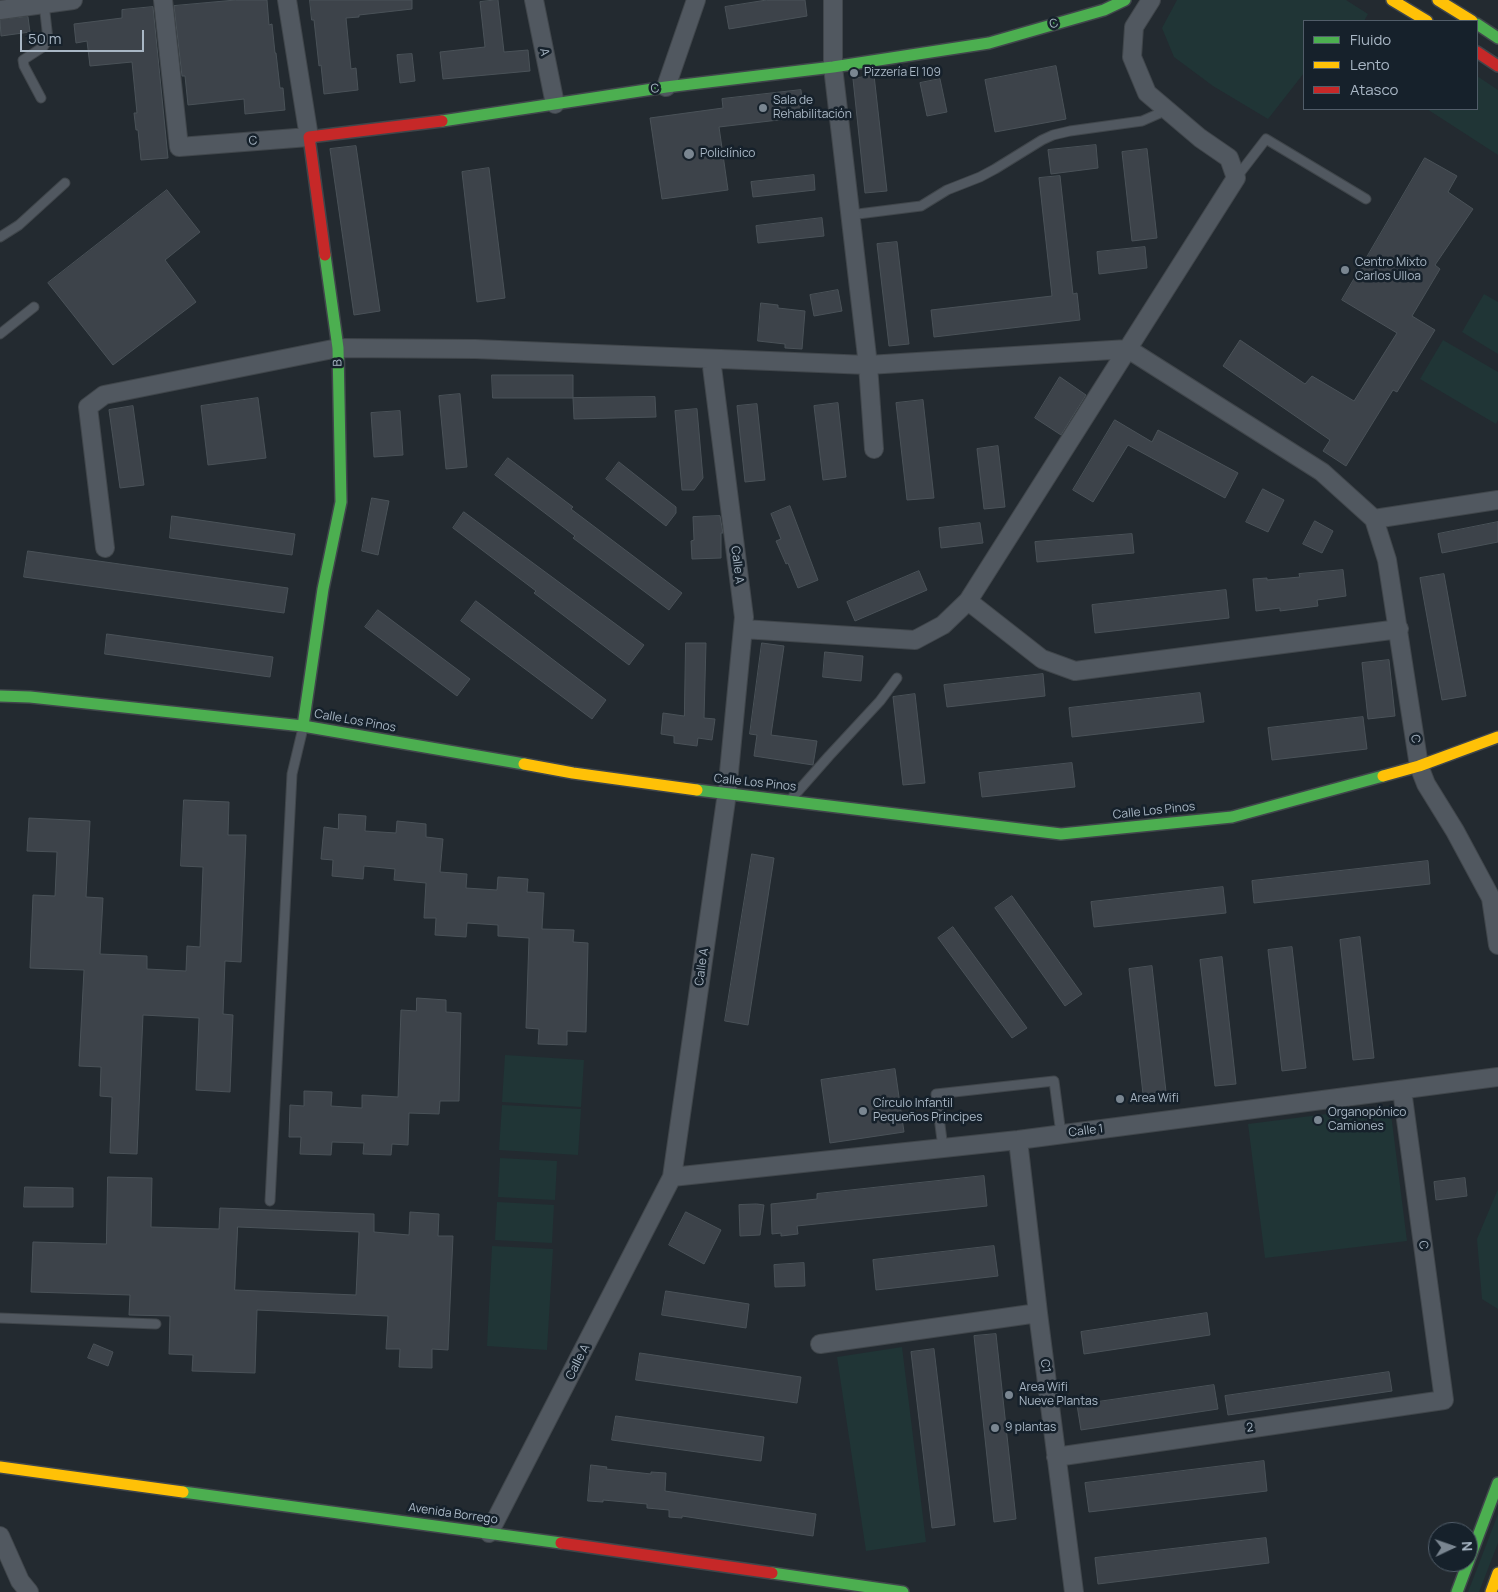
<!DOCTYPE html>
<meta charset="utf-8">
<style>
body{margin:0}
#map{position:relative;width:1498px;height:1592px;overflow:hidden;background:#232a30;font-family:Manrope,sans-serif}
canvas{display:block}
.legend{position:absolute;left:1303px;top:20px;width:175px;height:90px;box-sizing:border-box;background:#16212b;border:1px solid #515d69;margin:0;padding:6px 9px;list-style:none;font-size:15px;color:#a9b7c5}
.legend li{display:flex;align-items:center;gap:10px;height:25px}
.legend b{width:25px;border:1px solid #515d69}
.north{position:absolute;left:1428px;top:1522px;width:50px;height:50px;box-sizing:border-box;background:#16212b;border:1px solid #515d69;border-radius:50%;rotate:87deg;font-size:14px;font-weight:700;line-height:20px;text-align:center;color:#a9b7c5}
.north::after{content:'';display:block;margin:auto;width:18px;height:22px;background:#7a8691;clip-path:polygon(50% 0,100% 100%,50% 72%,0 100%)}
.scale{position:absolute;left:20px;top:30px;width:124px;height:22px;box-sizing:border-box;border:2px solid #a9b7c5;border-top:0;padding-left:6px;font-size:15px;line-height:18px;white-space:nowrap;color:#a9b7c5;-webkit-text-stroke:4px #16212b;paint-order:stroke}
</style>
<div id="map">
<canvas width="1498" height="1592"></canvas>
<ul class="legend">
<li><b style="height:6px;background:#4caf50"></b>Fluido</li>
<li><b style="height:6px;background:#ffc107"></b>Lento</li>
<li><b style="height:6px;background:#c62828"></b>Atasco</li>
</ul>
<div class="north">N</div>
<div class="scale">50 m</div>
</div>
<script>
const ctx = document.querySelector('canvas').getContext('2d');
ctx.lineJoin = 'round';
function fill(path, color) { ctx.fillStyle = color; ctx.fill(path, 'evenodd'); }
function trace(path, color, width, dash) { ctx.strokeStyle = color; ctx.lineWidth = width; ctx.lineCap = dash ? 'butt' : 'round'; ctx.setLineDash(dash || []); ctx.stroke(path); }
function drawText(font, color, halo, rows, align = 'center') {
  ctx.font = font + ' Manrope,sans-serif'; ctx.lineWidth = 5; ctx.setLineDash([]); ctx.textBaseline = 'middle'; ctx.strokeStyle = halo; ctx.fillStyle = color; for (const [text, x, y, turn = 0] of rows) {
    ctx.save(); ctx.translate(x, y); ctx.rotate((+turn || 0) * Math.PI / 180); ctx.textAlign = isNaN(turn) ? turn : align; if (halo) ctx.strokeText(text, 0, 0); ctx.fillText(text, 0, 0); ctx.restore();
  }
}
const green = new Path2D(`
 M1177,0H1346L1368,14L1364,21H1304V73L1268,119L1213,86L1174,57L1162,28Z
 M1477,76L1498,90V155L1427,109H1477Z
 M1484,294L1498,302V354L1462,332Z
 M1443,340L1498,372V420L1496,424L1420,379Z
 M505,1055L584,1060L581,1107L502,1102Z
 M502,1105L581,1109L578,1155L499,1150Z
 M1390,1106L1407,1241L1265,1258L1248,1124Z
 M500,1158L557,1161L555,1200L498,1197Z
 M1498,1189V1309L1482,1299L1477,1239Z
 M497,1202L554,1205L552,1243L495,1240Z
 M492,1246L553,1249L547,1350L487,1346Z
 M902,1347L926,1542L866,1551L837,1357Z
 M1498,1514V1543L1479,1592H1468Z`);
const building = new Path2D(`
 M236,0H267L269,25L272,24L275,53H276L280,88H283L285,110L245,114L244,99L188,105L185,76H182L174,6Z
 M310,0H412V9L359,15V17L346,18L351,69L356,68L358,90L324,94L321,65L319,66L314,20H312Z
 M498,0L504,52L528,50L530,71L443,79L440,52L485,47L480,2Z
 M767,0H805L807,16L729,29L725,7Z
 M153,7L168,158L141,160L138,130H136L134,113H137L132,62L90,66L87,41L76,43L74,24L122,18V10Z
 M28,17L30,32L1,36L0,20Z
 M412,54L415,81L400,83L397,55Z
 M1056,66L1066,119L995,132L985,80Z
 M874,75L887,191L865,193L853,79Z
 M940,79L947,112L927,116L920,83Z
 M801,90L804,117L719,127L728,190L662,199L650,118L723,108L722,99Z
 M1096,145L1098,168L1051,174L1048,150Z
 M356,146L380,311L354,315L330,149Z
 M1147,149L1157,238L1132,241L1122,152Z
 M1425,158L1457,176L1448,192L1473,209L1435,265L1440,269L1412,316L1435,330L1397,392L1393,390L1346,466L1323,451L1330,440L1223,366L1240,340L1305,384L1312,376L1354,401L1397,333L1342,300Z
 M489,168L505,298L477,302L462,172Z
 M814,175L815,190L753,197L751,182Z
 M1060,176L1073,294L1077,293L1080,320L934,337L931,310L1052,296L1039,178Z
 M167,190L200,232L165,260L196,302L113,365L48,283Z
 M822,218L824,236L758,243L756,226Z
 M897,242L909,344L889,346L877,244Z
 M1145,247L1147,268L1099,274L1097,252Z
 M838,290L842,311L814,316L810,295Z
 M761,303L778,305V308L805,311L802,349L785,348V344L758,341Z
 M492,375H573V398H493Z
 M1060,377L1086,395L1061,435L1035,418Z
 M460,394L467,467L446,469L439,396Z
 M655,397L656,417L574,419L573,398Z
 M258,398L266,458L208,465L201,406Z
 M923,400L934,498L907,500L896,403Z
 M838,403L846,477L823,480L814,406Z
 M757,404L765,480L745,482L737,406Z
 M133,406L144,485L120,488L109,410Z
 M697,409L703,478L694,490H682L675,411Z
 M400,411L403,455L374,457L371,413Z
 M1115,420L1152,442L1158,430L1238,473L1225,498L1128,445L1093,502L1073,490Z
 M998,446L1005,507L984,509L977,449Z
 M508,458L573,507L571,509L682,593L669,610L573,538L575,536L495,475Z
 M619,462L676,507V513L666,526L606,479Z
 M1263,489L1284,500L1268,532L1246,522Z
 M372,498L389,501L378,555L362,551Z
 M790,506L818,580L798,588L788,563L786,564L776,541L781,539L771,514Z
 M464,512L644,645L629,665L534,593L536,591L453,528Z
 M172,516L295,534L292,555L170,538Z
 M720,516L723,533H721V558L692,559L691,541L694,540L693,517Z
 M1315,521L1333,531L1322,553L1303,544Z
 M1498,522V542L1442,553L1438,534Z
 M980,523L983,543L941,548L939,528Z
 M1132,534L1134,553L1037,562L1035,542Z
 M28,551L288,588L284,613L24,577Z
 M1343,570L1346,596L1317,600L1318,606L1280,611V608L1256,611L1253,579L1267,578V580L1300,577L1299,574Z
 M919,571L927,590L855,621L847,602Z
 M1444,574L1466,696L1442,700L1420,578Z
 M1226,590L1229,618L1095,633L1092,605Z
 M476,601L606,700L592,719L461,621Z
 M378,610L470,679L457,696L365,627Z
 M107,634L273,657L270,677L105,654Z
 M686,643H706L704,718L715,719L712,740L698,738L697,746L674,743V736L661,734L663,713L684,716Z
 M762,643L784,646L771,735L817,741L813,765L754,756L757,735L750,734Z
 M825,652L863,656L861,681L823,677Z
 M1389,660L1395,716L1368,719L1362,663Z
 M1043,674L1045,696L947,707L944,685Z
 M1200,693L1204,722L1072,737L1069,708Z
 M915,694L925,783L903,785L893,697Z
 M1363,717L1367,749L1272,760L1268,728Z
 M1072,763L1075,787L982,797L979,773Z
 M184,800L229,802L228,835H246L241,962L225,961L223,1014L233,1015L230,1092L196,1090L199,1018L143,1015L137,1154L110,1153L112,1097L100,1096L101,1067L79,1066L84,970L30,968L33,895L55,896L57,852L27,851L29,818L90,821L86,897L103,898L100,954L147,956V969L186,971L187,946L200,947L203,867L181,866Z
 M339,814L366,816L365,831L396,833L397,821L426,824V837L443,839L440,872L467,874L466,888L497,890L498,877L528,879L527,892L544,893L542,929L574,930L573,942L588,943L586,1032L567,1031V1045L538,1044L539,1029L526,1028L529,938L498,936V925L467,923L466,937L435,935L436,918H424L426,883L394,880L395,869L364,866L363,879L332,876L333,860L321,859L324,827L338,829Z
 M752,854L774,858L748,1025L725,1021Z
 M1428,861L1430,884L1254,903L1252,881Z
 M1223,887L1226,913L1094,927L1091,902Z
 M1012,896L1082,994L1065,1006L995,908Z
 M953,927L1027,1028L1012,1038L938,938Z
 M1360,937L1374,1058L1353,1060L1340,940Z
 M1292,947L1306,1068L1282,1071L1268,950Z
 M1222,957L1236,1084L1215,1086L1200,960Z
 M1152,966L1166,1092L1143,1094L1129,969Z
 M417,998L446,1000V1012L461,1013L459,1101H440L439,1114L409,1113L408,1145L392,1144L391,1155L363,1154L364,1143L332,1142L331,1155L300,1154L301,1137H289L290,1105L304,1106V1091L332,1092L331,1106L362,1108V1095L398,1097L401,1010L416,1011Z
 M895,1069L904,1132L830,1143L821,1080Z
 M984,1176L987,1206L797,1226L798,1234L781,1236V1233L772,1234L771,1204L817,1199V1194Z
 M108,1177L152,1178L151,1227L219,1229L220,1208L374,1214V1232L409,1235L410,1212L439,1214L438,1236H453L448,1350L432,1349V1368L399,1367L400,1349H386L388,1316L257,1310L255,1373L192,1371L193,1355L169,1354L170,1316L129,1315L130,1295L31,1292L33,1242L106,1244ZM238,1227L359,1232L356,1295L235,1290Z
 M1465,1178L1467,1196L1436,1200L1434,1182Z
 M25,1187L73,1188V1207H24Z
 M757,1204L764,1205L760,1235L740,1236L739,1205Z
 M686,1212L721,1230L704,1264L669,1245Z
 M994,1246L998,1276L876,1290L873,1260Z
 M804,1263L805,1286L775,1287L774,1265Z
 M666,1291L749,1304L746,1328L662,1315Z
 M1207,1313L1210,1335L1084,1354L1081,1332Z
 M996,1334L1016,1519L994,1522L974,1336Z
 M94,1344L113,1352L108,1366L88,1358Z
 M934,1349L955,1525L932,1528L911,1352Z
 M640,1353L801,1377L797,1403L636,1380Z
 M1389,1372L1392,1391L1228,1415L1225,1396Z
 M1214,1385L1218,1409L1081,1430L1077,1405Z
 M616,1416L764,1437L761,1461L612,1440Z
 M1264,1461L1267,1491L1089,1512L1085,1483Z
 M591,1465L607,1467L606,1469L651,1474V1472L666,1473L665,1491L816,1514L813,1536L682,1516V1518L669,1517V1510L647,1508V1504L603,1500V1502L588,1501Z
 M1266,1538L1269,1563L1098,1584L1095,1558Z`);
const lane = new Path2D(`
 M41,98L24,66L23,60L43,47L48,39L44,4
 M1236,178L1266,139L1366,199
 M850,215L921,206L947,190L980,177L995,169L1042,140L1053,135L1070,131L1142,121L1167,110
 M0,237L19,225L65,183
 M0,334L34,307
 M792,798L829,756L880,701L897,678
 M943,1148L936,1094L1054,1081L1061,1134
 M270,1201L292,774L303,728
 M0,1318L156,1324`);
const street = new Path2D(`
 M163,0L179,147L309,137L287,0
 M534,0L555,104
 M833,0V67L868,365L874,449
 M0,10L73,0
 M666,87L696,0
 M1374,519L1387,560L1419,766L1426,784L1455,831L1491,898L1498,945
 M1374,519L1498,500
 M105,548L88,407L104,395L338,348L475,349L868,365L1128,349L1322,472L1374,519
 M968,601L1042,659L1075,671L1399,629
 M743,629L915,640L943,625L968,601L1236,178L1229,158L1200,138L1147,93L1132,57L1134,27L1151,0
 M1018,1140L1038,1313L1074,1592
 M672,1177L1018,1140L1498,1077
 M820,1344L1038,1313
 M1056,1457L1444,1400L1402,1090
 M489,1533L672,1177L727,793L744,617L711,359
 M0,1536L20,1581L29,1592`);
const fast = new Path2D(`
 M1477,24L1498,38
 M442,121L666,87L833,67L989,43L1104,10L1125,0
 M0,696L30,697L303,726L524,764
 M303,726L323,589L341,502L338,348L325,255
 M697,790L1061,834L1232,817L1383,776
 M183,1492L561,1543
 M772,1573L903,1592
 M1457,1592L1498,1483`);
const slow = new Path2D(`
 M1392,0L1427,21
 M1438,0L1472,21
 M524,764L573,773L697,790
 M1383,776L1419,766L1498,737
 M0,1467L183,1492
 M1491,1592L1498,1573`);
const jam = new Path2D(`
 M1477,52L1498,66
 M325,255L309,137L442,121
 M561,1543L772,1573`);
const markers = [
 [854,73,5,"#7a8691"],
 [763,108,5,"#7a8691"],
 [689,154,6,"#7a8691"],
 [1345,270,5,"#7a8691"],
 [1120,1099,5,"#7a8691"],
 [863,1111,5,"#7a8691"],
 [1318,1120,5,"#7a8691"],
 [1009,1395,5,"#7a8691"],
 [995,1428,5,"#7a8691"]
];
const streetNames = [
 ["C",1054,24,-16],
 ["A",544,52,79],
 ["C",655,89,-8],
 ["C",253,141,-4],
 ["B",338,363,-91],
 ["Calle A",737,565,83],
 ["Calle Los Pinos",355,721,10],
 ["C",1415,739,81],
 ["Calle Los Pinos",755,783,6],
 ["Calle Los Pinos",1154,811,-6],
 ["Calle A",702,967,-82],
 ["Calle 1",1086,1131,-7],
 ["C",1423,1245,82],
 ["Calle A",578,1362,-63],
 ["C1",1045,1366,83],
 ["2",1250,1428,-8],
 ["Avenida Borrego",453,1514,8]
];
const poiNames = [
 ["Pizzería El 109",864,73],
 ["Sala de",773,101],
 ["Rehabilitación",773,115],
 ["Policlínico",700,154],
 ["Centro Mixto",1355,263],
 ["Carlos Ulloa",1355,277],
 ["Area Wifi",1130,1099],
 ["Círculo Infantil",873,1104],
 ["Pequeños Principes",873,1118],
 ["Organopónico",1328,1113],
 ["Camiones",1328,1127],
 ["Area Wifi",1019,1388],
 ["Nueve Plantas",1019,1402],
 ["9 plantas",1005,1428]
];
fill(green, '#203536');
fill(building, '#3d434a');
trace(building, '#4a5258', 1);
trace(lane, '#40464b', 11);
trace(street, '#40464b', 20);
trace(fast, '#40464b', 14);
trace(slow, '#40464b', 14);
trace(jam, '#40464b', 14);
trace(lane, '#515860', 9);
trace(street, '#515860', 18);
trace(fast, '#4caf50', 11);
trace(slow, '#ffc107', 11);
trace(jam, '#c62828', 11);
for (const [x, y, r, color] of markers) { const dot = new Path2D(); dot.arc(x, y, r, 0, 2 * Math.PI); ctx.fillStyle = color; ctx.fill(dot); trace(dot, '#16212b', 2); }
drawText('12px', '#a9b7c5', '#16212b', streetNames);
drawText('12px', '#a9b7c5', '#16212b', poiNames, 'left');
</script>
